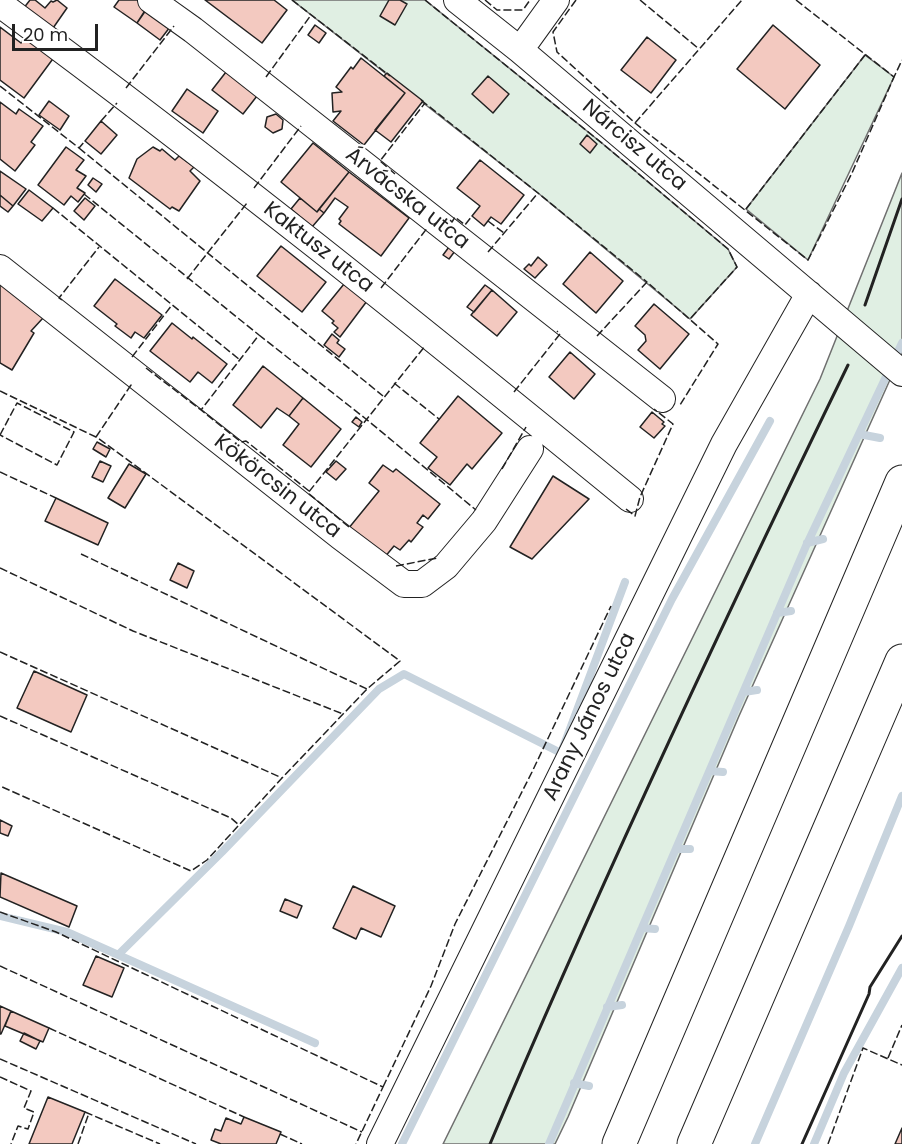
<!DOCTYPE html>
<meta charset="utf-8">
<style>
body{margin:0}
#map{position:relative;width:902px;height:1144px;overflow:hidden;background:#fff;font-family:Poppins,sans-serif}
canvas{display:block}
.scale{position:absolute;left:12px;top:24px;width:86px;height:27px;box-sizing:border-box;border:3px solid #222;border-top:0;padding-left:8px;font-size:18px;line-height:21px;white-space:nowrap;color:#222;-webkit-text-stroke:4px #fff;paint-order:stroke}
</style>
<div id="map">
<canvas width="902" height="1144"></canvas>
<div class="scale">20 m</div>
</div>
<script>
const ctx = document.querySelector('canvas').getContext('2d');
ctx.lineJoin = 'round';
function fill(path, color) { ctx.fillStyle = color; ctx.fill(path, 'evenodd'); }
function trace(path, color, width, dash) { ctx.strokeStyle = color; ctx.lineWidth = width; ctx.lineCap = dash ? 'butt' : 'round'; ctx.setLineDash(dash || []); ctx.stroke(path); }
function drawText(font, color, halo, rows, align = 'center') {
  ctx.font = font + ' Poppins,sans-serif'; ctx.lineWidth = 4.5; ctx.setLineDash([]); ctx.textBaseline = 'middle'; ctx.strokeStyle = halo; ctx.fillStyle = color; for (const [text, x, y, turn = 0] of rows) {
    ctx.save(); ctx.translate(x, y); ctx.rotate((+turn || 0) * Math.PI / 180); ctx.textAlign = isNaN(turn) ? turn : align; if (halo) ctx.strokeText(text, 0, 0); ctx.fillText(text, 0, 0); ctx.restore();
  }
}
const green = new Path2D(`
 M292,0H425L603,144L728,249L737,267L690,319L538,193Z
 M865,55L894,77L808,260L746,209Z
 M902,173V353L739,716L568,1117L555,1144H443L820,379Z`);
const stream = new Path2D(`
 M859,434L880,438
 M807,543L823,539
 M777,613L791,611
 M744,692L757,690
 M710,771L723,772
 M676,849H690
 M0,916L67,932L315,1043
 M642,928L655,929
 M118,955L222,852L379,689L404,674L561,753L625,582
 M607,1007L622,1005
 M574,1083L589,1086
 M402,1144L672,599L770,421
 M549,1144L806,546L902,343
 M755,1144L849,926L902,796
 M814,1144L844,1073L902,968`);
const building = new Path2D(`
 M30,0H35L45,8L51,1L53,2L57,0L67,8L51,31L23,9Z
 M119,0H139L148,6L137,23L114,7Z
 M205,0H274L287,10L262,43Z
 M389,0H400L407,4L395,25L380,16Z
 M146,10L170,27L160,40L137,23Z
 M315,25L326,33L319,43L308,35Z
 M773,25L820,65L785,109L737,69Z
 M0,27L21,43L27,35L55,56L24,98L0,80Z
 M647,37L676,60L651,93L621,70Z
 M361,58L405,93L364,145L333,121L341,111L333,112L332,93L342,92L336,87L351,67L353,69Z
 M226,72L257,96L243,114L212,90Z
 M387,73L423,101L391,142L375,130L405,93L384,76Z
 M488,76L509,94L493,113L472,94Z
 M187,89L218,111L203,133L172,111Z
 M49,101L69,116L60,130L39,115Z
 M0,102L16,114L19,109L43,126L31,142L35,145L15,171L0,159Z
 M276,114L283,120L282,129L273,133L265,127L267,117Z
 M101,121L117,135L101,154L85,141Z
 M587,135L597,144L590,153L580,144Z
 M313,143L349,172L317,212L281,182Z
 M66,147L84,160L76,170L86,176L77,188L85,193L78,202L71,196L64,205L38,185Z
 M153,147L160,151L162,149L175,160L179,156L194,167L190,171L200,181L179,211L172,207L170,209L129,178L137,159Z
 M480,160L524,195L501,224L491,217L484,226L472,216L480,206L457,188Z
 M0,171L26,189L13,206L0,195Z
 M349,172L409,218L381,256L339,224L341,221L339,219L348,207L335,198L324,213L319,209Z
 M93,178L102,184L96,192L88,185Z
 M29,190L53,208L42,221L18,204Z
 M0,195L13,206L8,212L0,206Z
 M85,198L95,206L84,220L74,211Z
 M300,198L317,212L319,209L324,213L312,227L291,209Z
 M281,246L326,282L302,312L257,276Z
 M449,247L455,251L449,259L443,255Z
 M590,252L623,281L596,313L563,284Z
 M538,257L547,265L535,278L524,269L529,264L531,266Z
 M115,279L162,315L144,338L135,332L131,338L115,326L117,324L94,306Z
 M0,283L43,318L31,331L34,333L12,370L0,363Z
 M344,284L367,301L340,337L334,332L338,328L332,323L334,321L322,311Z
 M485,285L492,290L474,312L467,307Z
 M492,290L517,312L497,336L471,315Z
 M654,304L689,334L660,369L638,350L646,341L645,335L635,326Z
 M172,323L192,339L193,337L227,364L212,383L198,372L190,382L150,351Z
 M332,334L339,340L337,343L345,349L339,357L324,345Z
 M570,352L595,374L574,399L549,377Z
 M263,366L303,398L289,416L277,408L261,428L233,405Z
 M458,396L502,433L472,469L467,464L450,485L428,468L437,457L420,443Z
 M303,398L341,429L311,467L283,445L299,424L289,416Z
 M652,412L664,422L662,424L665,426L654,438L640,427Z
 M356,417L362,422L359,427L352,422Z
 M97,442L110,449L106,457L93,449Z
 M100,461L111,466L103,482L92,477Z
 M336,461L346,469L336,480L326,472Z
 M129,464L146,474L125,508L108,498Z
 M383,465L393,472L396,469L440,504L428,519L423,515L417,523L423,527L411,542L409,540L400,550L394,546L384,558L348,529L379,491L369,483Z
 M553,476L589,499L532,559L510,547Z
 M56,498L108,523L98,545L45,521Z
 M178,563L194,571L187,588L170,580Z
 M34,671L87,695L71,732L17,708Z
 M0,820L12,826L8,836L0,833Z
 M1,873L77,906L69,927L0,897Z
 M353,886L395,906L381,937L361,928L356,939L333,928Z
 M285,899L302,906L297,918L280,911Z
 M96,956L124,968L112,997L83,985Z
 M0,1006L11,1011L1,1034H0Z
 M11,1011L49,1028L43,1042L5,1026Z
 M24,1033L40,1041L36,1049L20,1041Z
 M48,1097L85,1112L72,1144H29Z
 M244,1117L281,1132L276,1144H221L211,1140L215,1129L221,1131L226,1118L241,1124Z
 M902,1128V1144H895Z`);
const street = new Path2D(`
 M151,0L193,30L662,399
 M457,0L520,50L902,373
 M0,4C215,162 423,330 630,499
 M520,50L556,0
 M0,268L340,536L404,584H422L446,566L484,521L530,449
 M380,1144L724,444L809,294`);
const highway = new Path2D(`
 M619,1144L902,482
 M694,1144L902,661`);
const fence = new Path2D(`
 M292,0L390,76
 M425,0L603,144L728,249L737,267L690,319
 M485,0L497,10H523L530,0
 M576,0L553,32L557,52L635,123L808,260L852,173L894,77
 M640,0L699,49
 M796,0L894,77L902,60
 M266,77L311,15
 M0,86L79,148L85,141
 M126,88L174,26
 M421,100L538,193L647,282
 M101,121L117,103
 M635,123L742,0
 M79,148L383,396
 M395,174L380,161L425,103
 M254,188L301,126
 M84,194L259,335
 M53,208L240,360
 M746,209L865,55
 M450,220L452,222L455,217L465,225L472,216
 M488,221L504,233
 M488,252L538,193
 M187,279L247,203
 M381,288L428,227
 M62,300L59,298L99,247
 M597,336L647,282L718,344L680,405
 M132,357L172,305
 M146,368L201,410
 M394,383L439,419
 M0,391L98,438L400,661L367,689L282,778
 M514,392L560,334L557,331
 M0,435L17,403L74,432L57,465L0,435
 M96,437L131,385L128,384
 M502,469L526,427
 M0,472L56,498
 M309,491L246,441L241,442L201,410L259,335L366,419L476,510
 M626,509L635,516L640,497L673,424L654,409
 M349,527L308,493L425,346
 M81,554L367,689
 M396,566L437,558
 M0,568L133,631L343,714
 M0,652L282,778L207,860L191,871L0,786
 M0,716L231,818L239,825
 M0,912L56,932L383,1087L356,1144
 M0,966L362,1132
 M49,1028L244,1117
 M888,1058L902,1025
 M0,1059L196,1144
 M0,1077L31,1091L24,1108L34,1112L28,1129L18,1126L11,1144
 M383,1087L431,986L455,924L532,772L611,606
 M85,1112L160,1144
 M280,1134L302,1144
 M78,1144L89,1113
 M828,1144L863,1048L902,1065`);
const wall = new Path2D(`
 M865,305L902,199
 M490,1144C601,881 723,622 848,365
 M802,1144L869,994L870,987L902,936`);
const streetNames = [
 ["Nárcisz utca",634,146,40],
 ["Árvácska utca",407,199,38],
 ["Kaktusz utca",318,248,38],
 ["Kökörcsin utca",277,487,38],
 ["Arany János utca",590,717,-64]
];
fill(green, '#e0efe3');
trace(green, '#6f6f6f', 1.5);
trace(stream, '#c7d3dd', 8);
fill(building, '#f3c9c0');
trace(building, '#222', 1.5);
trace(street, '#222', 28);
trace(highway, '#222', 35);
trace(street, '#fff', 26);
trace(highway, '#fff', 33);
trace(fence, '#222', 1.5, [8, 3]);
trace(wall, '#222', 3);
drawText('21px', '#222', '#fff', streetNames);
</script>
